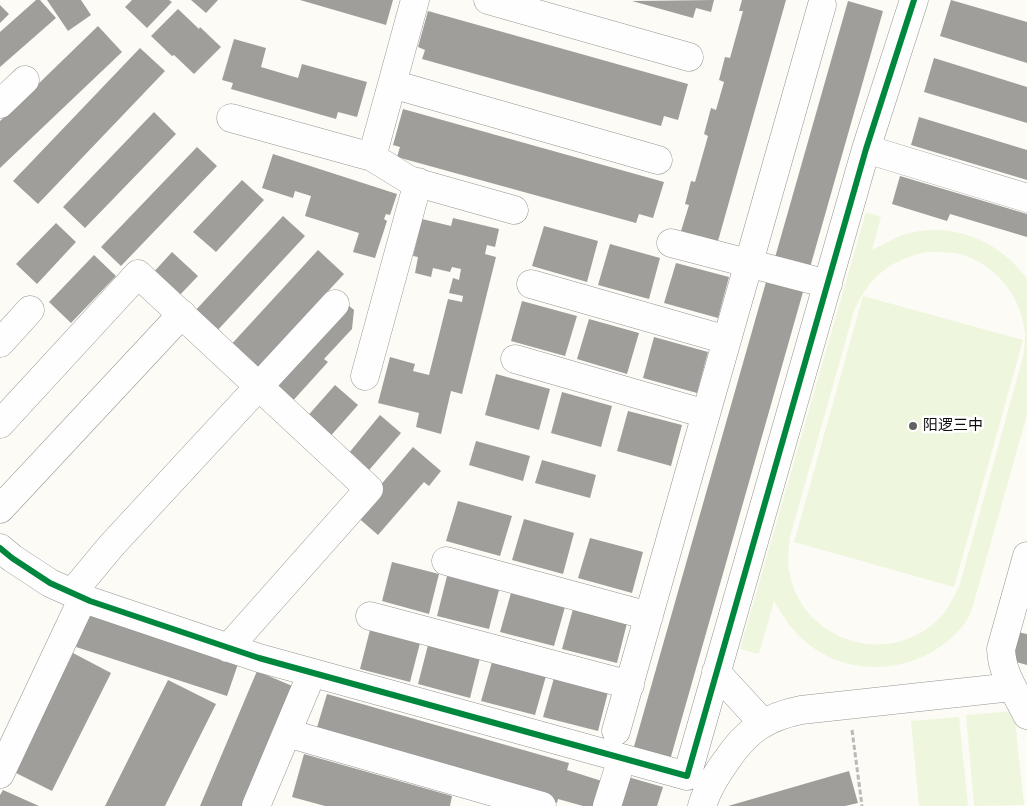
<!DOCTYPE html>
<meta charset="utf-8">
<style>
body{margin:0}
canvas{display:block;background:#fcfbf5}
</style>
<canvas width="1027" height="806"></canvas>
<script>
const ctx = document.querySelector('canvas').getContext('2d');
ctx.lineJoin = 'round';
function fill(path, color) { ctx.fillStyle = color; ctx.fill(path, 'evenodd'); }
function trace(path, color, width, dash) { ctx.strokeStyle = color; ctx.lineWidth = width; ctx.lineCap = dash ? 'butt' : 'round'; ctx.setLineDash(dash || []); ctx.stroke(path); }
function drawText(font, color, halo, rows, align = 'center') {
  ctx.font = font + ' "PT Serif","Noto Sans SC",serif'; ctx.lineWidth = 5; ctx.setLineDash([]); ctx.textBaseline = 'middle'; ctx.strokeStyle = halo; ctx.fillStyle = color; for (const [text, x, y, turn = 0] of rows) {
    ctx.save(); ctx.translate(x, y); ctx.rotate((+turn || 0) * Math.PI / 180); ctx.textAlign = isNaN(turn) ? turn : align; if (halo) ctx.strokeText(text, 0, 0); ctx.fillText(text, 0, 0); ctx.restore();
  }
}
const pitch = new Path2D(`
 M866,212L881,217L872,250C882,245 892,239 903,235C950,220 999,240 1027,279V415L974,602C972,608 970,615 967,620C963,627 955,634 949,640C909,674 848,677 807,643C792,631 783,616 774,601L759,654L740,649ZM925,252C935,252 945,252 955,253C991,260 1019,292 1024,327C1026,337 1025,347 1023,357L960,584C953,599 946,614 932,625C880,667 800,637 789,571C787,560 789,548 790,537L854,311C869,277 889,261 925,252Z
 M863,296L1023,340L954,587L794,542Z
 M1014,711L1024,805L974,806L966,715Z
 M959,717L968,806H919L911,721Z`);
const building = new Path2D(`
 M36,0H40L56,18L0,67V32Z
 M47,0H81L91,15L68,31Z
 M132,0H169L172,2L147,28L125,7Z
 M191,0H218L206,13Z
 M300,0H393L386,25Z
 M714,0L711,12L696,8L693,18L632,1Z
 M742,0H786L718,241L681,231L689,205L685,204L691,181L695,182L708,136L704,134L711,108L716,110L724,82L719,80L725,57L730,58L743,11H739Z
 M951,0L1027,22V63L940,36Z
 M848,1L883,11L809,271L774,261Z
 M0,5L9,14L0,23Z
 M178,9L199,29L200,27L221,47L194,74L174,55L172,56L151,36Z
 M428,11L688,84L678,120L664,116L661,126L422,59L425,50L418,47Z
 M98,26L122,52L0,168V121Z
 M234,39L266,48L261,67L298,78L302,64L367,82L357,117L338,112L336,119L231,89L233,83L222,80Z
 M140,48L165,71L38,204L13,181Z
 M934,58L1027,87V123L924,92Z
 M403,109L664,182L653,218L639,214L636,223L397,157L400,147L393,145Z
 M154,112L176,134L85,228L63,207Z
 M919,117L1027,150V180L911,145Z
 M197,147L217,166L121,266L101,247Z
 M273,154L397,194L390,215L386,214L384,219L387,221L375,258L353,252L359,233L305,216L311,196L295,191L293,198L262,188Z
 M900,176L1027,214V237L950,214L947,221L892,204Z
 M242,180L264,200L216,252L193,232Z
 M283,216L305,236L215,333L193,313Z
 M453,218L499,229L495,247L487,245L485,254L496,257L462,394L451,391L441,434L416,427L419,413L378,403L390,357L415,364L413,371L429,375L448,299L462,302L463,296L449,293L453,278L459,280L461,269L452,267L450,272L433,268L431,277L415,273L418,257L413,256L422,219L451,226Z
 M56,223L76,242L37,284L16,264Z
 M544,226L598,241L587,282L532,266Z
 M610,244L660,258L649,299L598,285Z
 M318,250L344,274L254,371L228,348Z
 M172,252L198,276L177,298L151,275Z
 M94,255L116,276L71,323L49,302Z
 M676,263L729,277L718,318L664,303Z
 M766,282L803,292L670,760L633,750Z
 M522,301L577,316L565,356L511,341Z
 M348,305L354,310L352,329L324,359L328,362L289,405L269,387Z
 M589,319L639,333L627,374L577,359Z
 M654,337L708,352L697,393L643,378Z
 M496,374L550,389L539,430L485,415Z
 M335,385L358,405L327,440L304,420Z
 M562,392L612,406L601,447L551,433Z
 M628,411L682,425L671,466L617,451Z
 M380,415L401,433L364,476L344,459Z
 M476,441L530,456L523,481L469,465Z
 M413,447L441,471L429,486L424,482L378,535L355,515Z
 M542,460L596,475L590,498L535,483Z
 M458,501L512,516L500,556L446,541Z
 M524,519L574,533L563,574L512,560Z
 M590,538L643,552L632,593L578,578Z
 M392,562L439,574L429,614L382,601Z
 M447,576L499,590L489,629L437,616Z
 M511,593L565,607L554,646L500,632Z
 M573,609L627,623L617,663L562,649Z
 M87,613L239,661L227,696L76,647Z
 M370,630L420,643L410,682L360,669Z
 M1017,632L1027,634V665L1009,660Z
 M428,645L480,658L470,698L418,684Z
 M73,653L111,673L52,791L14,772Z
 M492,662L546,676L535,715L481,701Z
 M257,671L297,688L247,806H200Z
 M554,678L608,692L598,731L543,717Z
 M168,680L216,704L165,806H105Z
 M327,694L569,763L567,770L605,782L598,806H583L558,799L557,803L315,734Z
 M304,754L452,796L450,806H325L292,797Z
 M849,771L858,803L845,806H728Z
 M628,777L663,787L657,806H615Z
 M3,790L39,806H0V795Z`);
const path = new Path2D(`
 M852,730L862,806`);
const minor = new Path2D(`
 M488,0L689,57
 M392,84L658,160
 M0,104L25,80
 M231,118L372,157L411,181L514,210
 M866,149L1027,198
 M372,157L415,0
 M671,243L828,284
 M531,284L727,340
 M0,343L30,310
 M515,359L706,414
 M365,376L418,182
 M0,424L138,274L369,489L228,648
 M0,509L182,314
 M0,548L12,558L50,583L90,601L259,658L687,776L866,149L914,0
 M1027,556L1001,649C1002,675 1016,692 1027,715
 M446,561L649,616
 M72,593L111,546L335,304
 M370,616L630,685
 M716,672L763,723
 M616,731L822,5
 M287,733L542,806
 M0,774L83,598
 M256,806L312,673
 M607,806L622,758
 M702,806C707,789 716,775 726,761C746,731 766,717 801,710L1012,687`);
const cycleway = new Path2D(`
 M0,548L12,558L50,583L90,601L259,658L687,776L866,149L914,0`);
const markers = [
 [913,426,5,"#626260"]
];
const poiNames = [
 ["阳逻三中",923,426]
];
fill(pitch, '#eef7dd');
fill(building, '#a09e9a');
trace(minor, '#969593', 29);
trace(path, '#b9b9b8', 3, [5, 2.5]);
trace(minor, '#fffefe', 28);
trace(cycleway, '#00873e', 6);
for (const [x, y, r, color] of markers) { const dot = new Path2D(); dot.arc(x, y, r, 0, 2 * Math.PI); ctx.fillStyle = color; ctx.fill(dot); trace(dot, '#fff', 2); }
drawText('15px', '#0f0f0f', '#fff', poiNames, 'left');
</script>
